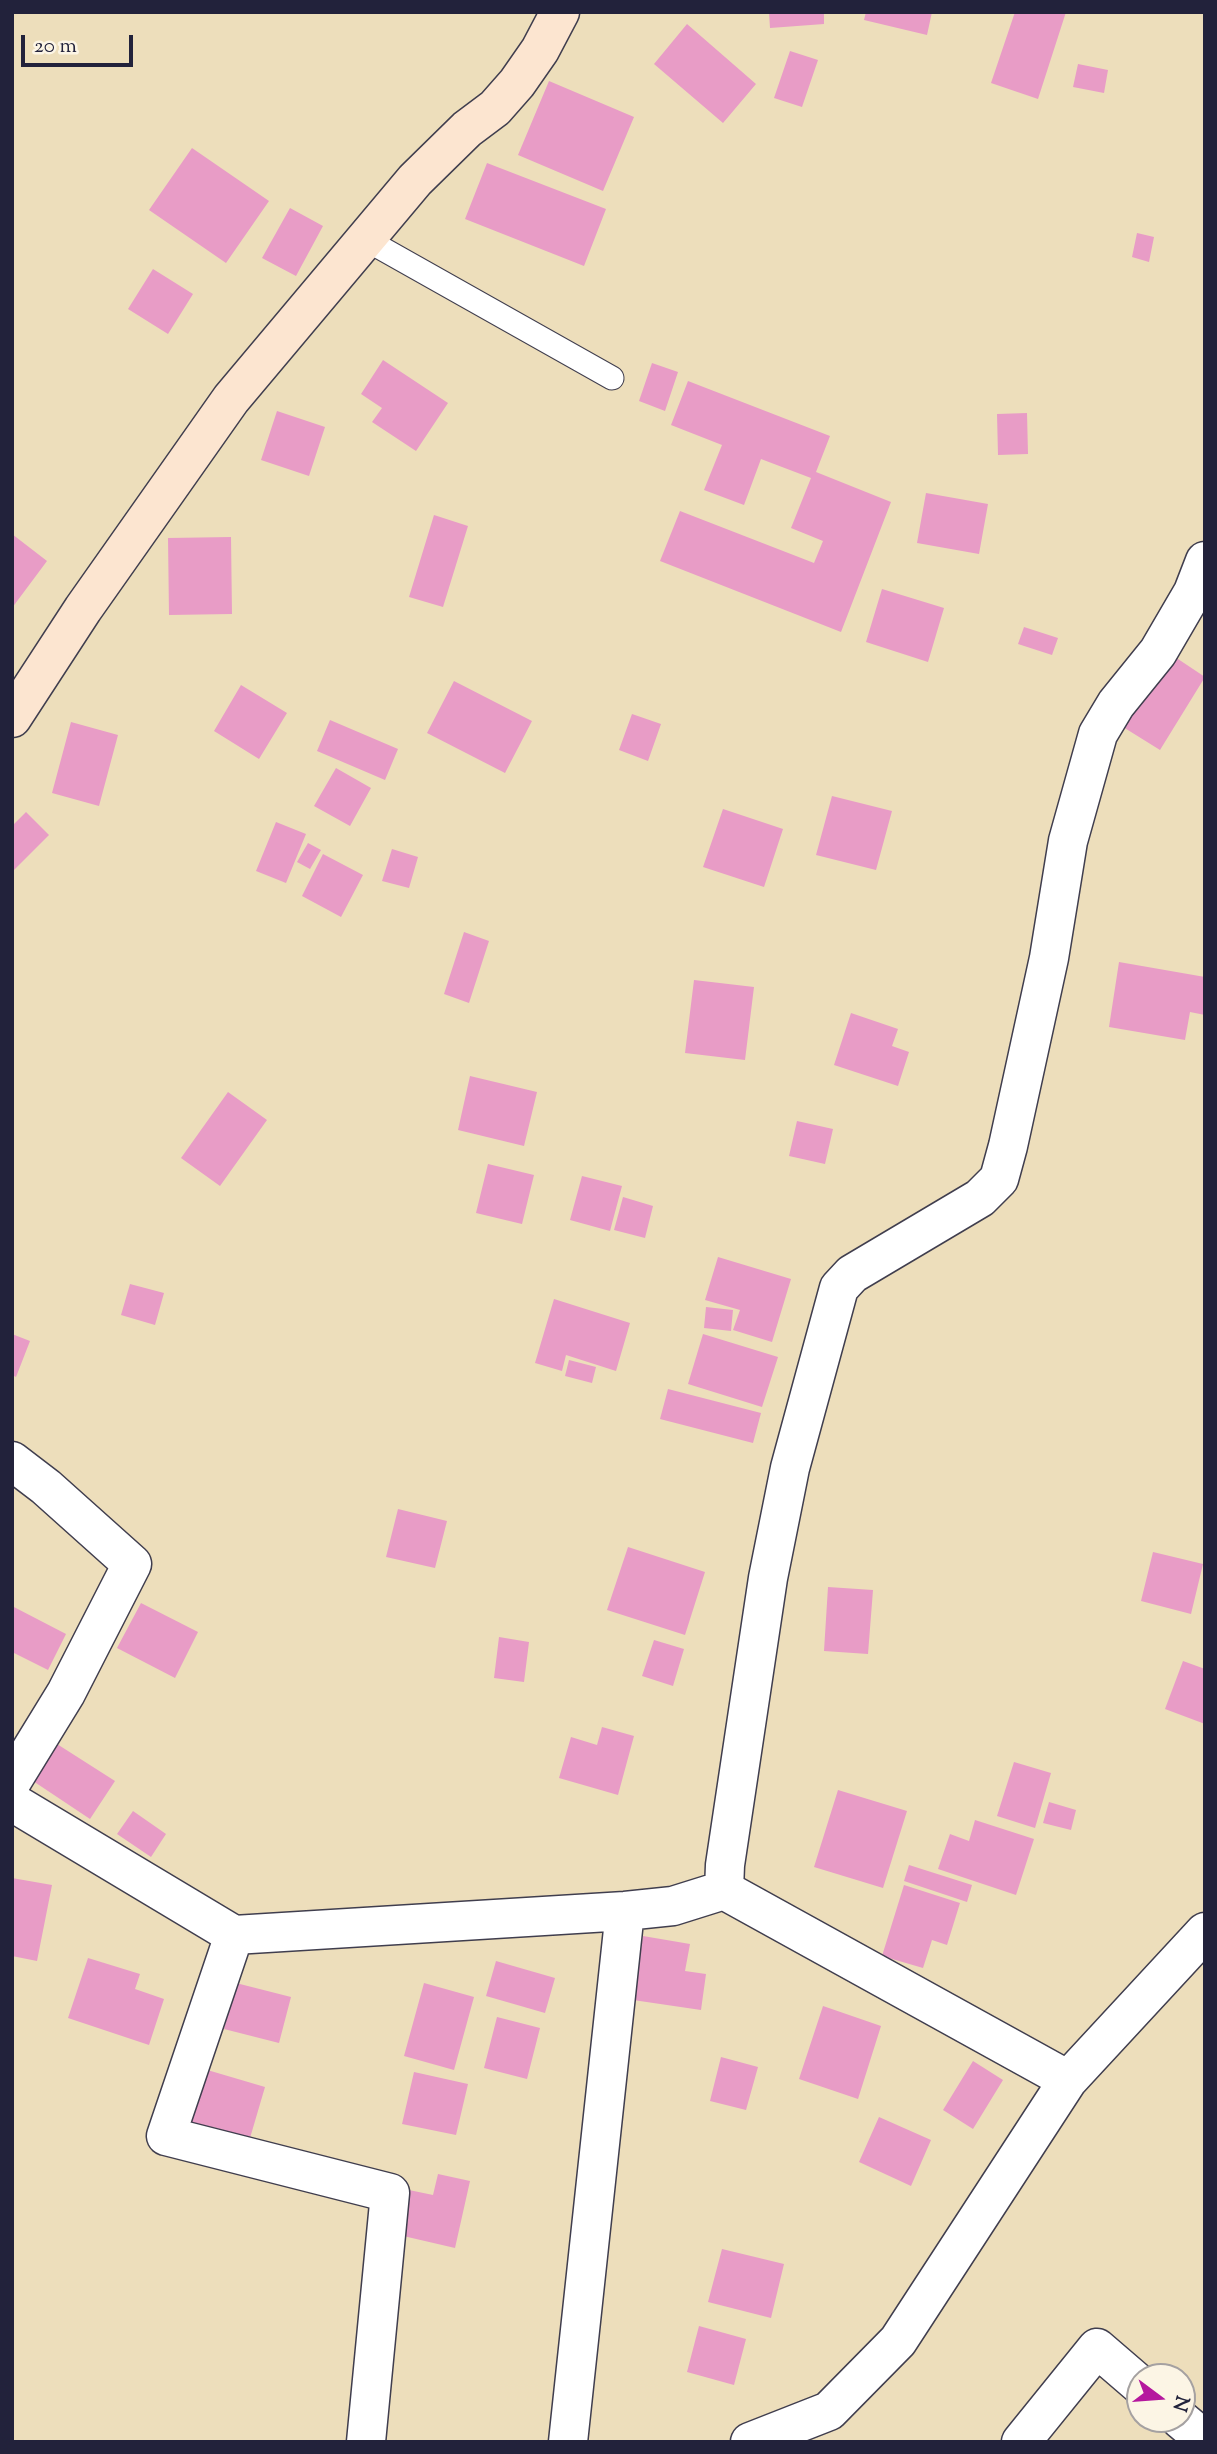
<!DOCTYPE html>
<style>
body{margin:0}
#map{position:relative;width:1217px;height:2454px;overflow:hidden;background:#eddebb;font-family:"Sorts Mill Goudy",serif}
canvas{display:block}
.frame{position:absolute;inset:0;border:14px solid #22223b;pointer-events:none}
.north{position:absolute;left:1126px;top:2363px;width:70px;height:70px;box-sizing:border-box;background:#fcf5e5;border:2px solid #a5a1a1;border-radius:50%;rotate:106deg;font-size:19px;font-weight:700;line-height:28px;text-align:center;color:#22223b}
.north::after{content:'';display:block;margin:auto;width:24px;height:32px;background:#b5179e;clip-path:polygon(50% 0,100% 100%,50% 72%,0 100%)}
.scale{position:absolute;left:21px;top:35px;width:112px;height:32px;box-sizing:border-box;border:4px solid #22223b;border-top:0;padding-left:9px;font-size:21px;line-height:24px;white-space:nowrap;color:#22223b;-webkit-text-stroke:5px #fcf5e5;paint-order:stroke}
</style>
<div id="map">
<canvas width="1217" height="2454"></canvas>
<div class="frame"></div>
<div class="north">N</div>
<div class="scale">20 m</div>
</div>
<script>
const ctx = document.querySelector('canvas').getContext('2d');
ctx.lineJoin = 'round';
function fill(path, color) { ctx.fillStyle = color; ctx.fill(path, 'evenodd'); }
function trace(path, color, width, dash) { ctx.strokeStyle = color; ctx.lineWidth = width; ctx.lineCap = dash ? 'butt' : 'round'; ctx.setLineDash(dash || []); ctx.stroke(path); }
const building = new Path2D(`
 M769,12H824V24L770,28Z
 M866,12H932L927,35L864,20Z
 M1015,12H1066L1038,99L991,83Z
 M687,24L756,84L723,123L654,64Z
 M790,51L818,60L802,107L774,98Z
 M1078,64L1108,70L1104,93L1073,87Z
 M549,81L634,117L603,191L518,155Z
 M192,148L269,201L226,263L149,210Z
 M487,163L606,209L584,266L465,219Z
 M290,208L323,226L296,276L262,258Z
 M1137,233L1154,237L1149,262L1132,257Z
 M153,269L193,294L168,334L128,309Z
 M383,360L448,403L416,451L372,422L382,408L361,394Z
 M652,363L678,372L665,411L639,401Z
 M688,381L830,436L816,472L891,502L841,632L660,561L680,511L814,563L823,541L791,528L811,478L761,459L744,505L704,490L722,445L671,425Z
 M277,411L325,427L309,476L261,460Z
 M1027,413L1028,454L998,455L997,414Z
 M926,493L988,504L979,554L917,543Z
 M434,515L468,526L443,607L409,597Z
 M12,534L47,561L12,608Z
 M231,537L232,614L169,615L168,538Z
 M882,589L944,608L928,662L866,642Z
 M1024,627L1058,638L1052,655L1018,644Z
 M1169,653L1205,677L1160,750L1123,727Z
 M454,681L532,721L505,773L427,733Z
 M241,685L287,713L259,759L214,731Z
 M632,714L661,724L648,761L619,750Z
 M330,720L398,749L385,780L317,751Z
 M71,722L118,735L99,806L52,793Z
 M336,768L371,788L350,826L314,806Z
 M832,796L892,811L876,870L816,855Z
 M723,809L783,829L764,887L703,867Z
 M26,812L49,835L12,872V826Z
 M276,822L306,834L286,883L256,871Z
 M308,843L321,850L310,869L297,862Z
 M392,849L418,857L409,888L382,881Z
 M323,854L363,875L341,917L302,896Z
 M464,932L489,941L469,1003L444,994Z
 M1119,962L1205,977V1015L1190,1012L1185,1040L1109,1027Z
 M694,980L754,987L745,1060L685,1053Z
 M851,1013L898,1029L892,1046L909,1052L898,1086L834,1065Z
 M470,1076L537,1092L524,1146L458,1130Z
 M228,1092L267,1120L220,1186L181,1158Z
 M797,1121L833,1129L825,1164L789,1156Z
 M488,1164L534,1175L522,1224L476,1213Z
 M582,1176L622,1186L610,1231L570,1220Z
 M623,1197L653,1206L645,1238L614,1230Z
 M718,1257L791,1279L772,1342L733,1330L740,1310L705,1300Z
 M130,1284L164,1293L155,1325L121,1315Z
 M554,1299L630,1323L616,1371L566,1355L562,1371L535,1363Z
 M706,1307L733,1310L731,1331L704,1328Z
 M12,1334L30,1341L16,1377L12,1375Z
 M703,1334L778,1357L762,1407L688,1384Z
 M569,1360L596,1367L592,1383L565,1376Z
 M668,1389L761,1413L753,1443L660,1419Z
 M398,1509L447,1521L435,1568L386,1557Z
 M628,1547L705,1572L685,1635L607,1610Z
 M1153,1552L1203,1564L1191,1614L1141,1601Z
 M828,1587L873,1590L868,1654L824,1651Z
 M141,1603L198,1632L175,1678L117,1648Z
 M12,1606L66,1634L48,1670L12,1652Z
 M499,1637L529,1642L524,1682L494,1678Z
 M654,1640L684,1649L673,1686L642,1676Z
 M1183,1661L1205,1669V1724L1165,1709Z
 M602,1727L634,1736L618,1795L559,1778L571,1737L597,1745Z
 M57,1744L115,1781L90,1819L33,1781Z
 M1014,1762L1051,1773L1035,1828L997,1816Z
 M838,1790L907,1811L883,1888L814,1867Z
 M1049,1802L1076,1810L1071,1830L1043,1823Z
 M133,1811L166,1834L151,1857L117,1834Z
 M975,1820L1034,1839L1016,1895L938,1869L950,1834L969,1841Z
 M909,1865L972,1885L967,1902L904,1881Z
 M12,1878L52,1885L37,1961L12,1956Z
 M904,1885L960,1903L947,1945L932,1940L923,1968L882,1956Z
 M643,1936L690,1944L685,1971L706,1974L701,2010L633,2000Z
 M88,1958L140,1974L135,1989L164,1999L149,2045L68,2018Z
 M496,1961L555,1978L545,2013L486,1996Z
 M236,1983L291,1997L279,2043L224,2029Z
 M424,1983L474,1997L454,2070L404,2056Z
 M823,2006L881,2026L858,2099L799,2079Z
 M497,2017L540,2028L527,2079L484,2068Z
 M721,2057L758,2067L746,2110L710,2101Z
 M973,2061L1003,2080L973,2129L943,2110Z
 M204,2069L265,2087L250,2138L213,2127L210,2138L185,2131Z
 M414,2072L468,2084L456,2135L402,2124Z
 M879,2117L931,2140L911,2186L859,2162Z
 M438,2174L470,2181L455,2248L399,2235L409,2190L433,2195Z
 M722,2249L784,2264L771,2318L708,2302Z
 M699,2326L746,2339L734,2385L687,2372Z`);
const lane = new Path2D(`
 M365,239L612,378`);
const street = new Path2D(`
 M12,1461L46,1487L132,1564L66,1693L12,1781
 M12,1802L234,1935L166,2136L390,2193L366,2442
 M724,1890L1068,2080L898,2341L829,2411L750,2442
 M234,1935L625,1911L673,1906L724,1890L725,1865L768,1578L790,1468L839,1288L852,1274L980,1198L999,1179L1008,1146L1049,958L1068,841L1098,734L1116,704L1158,652L1193,592L1205,561
 M1068,2080L1205,1932
 M1180,2419L1205,2440
 M568,2442L625,1911
 M1021,2442L1097,2348L1140,2385`);
const secondary = new Path2D(`
 M12,718L83,609L231,399L415,180L467,129L495,108L517,83L540,50L560,12`);
fill(building, '#e89cc6');
trace(lane, '#403e4e', 25);
trace(street, '#403e4e', 41);
trace(secondary, '#403e4e', 41);
trace(lane, '#fff', 23);
trace(street, '#fff', 38);
trace(secondary, '#fce5d0', 38);
</script>
